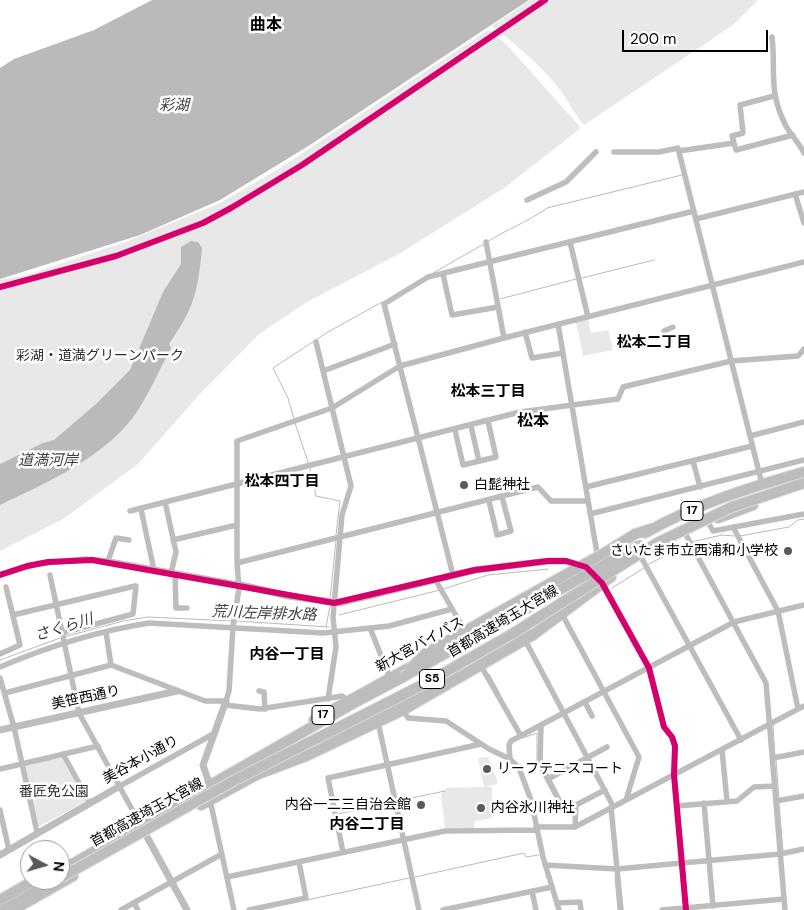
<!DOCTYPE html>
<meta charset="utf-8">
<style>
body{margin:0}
#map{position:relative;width:804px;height:910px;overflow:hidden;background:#fff;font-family:"DM Sans",sans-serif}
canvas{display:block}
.north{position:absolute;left:20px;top:840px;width:50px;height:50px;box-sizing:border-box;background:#fff;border:1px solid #999;border-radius:50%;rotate:96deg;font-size:14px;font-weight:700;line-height:20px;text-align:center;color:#000}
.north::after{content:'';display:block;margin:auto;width:18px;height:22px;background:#595959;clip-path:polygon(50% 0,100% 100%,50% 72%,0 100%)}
.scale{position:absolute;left:622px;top:30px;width:146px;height:22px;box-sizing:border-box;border:2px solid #000;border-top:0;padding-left:6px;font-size:15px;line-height:18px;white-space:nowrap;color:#000;-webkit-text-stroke:4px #fff;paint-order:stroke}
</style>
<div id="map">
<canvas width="804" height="910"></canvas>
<div class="north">N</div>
<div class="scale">200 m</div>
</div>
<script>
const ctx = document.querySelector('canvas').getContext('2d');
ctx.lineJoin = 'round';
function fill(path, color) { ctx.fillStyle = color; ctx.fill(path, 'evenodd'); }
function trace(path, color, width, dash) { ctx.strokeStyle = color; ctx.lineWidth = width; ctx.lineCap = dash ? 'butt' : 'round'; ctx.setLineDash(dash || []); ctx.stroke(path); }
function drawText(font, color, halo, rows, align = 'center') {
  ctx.font = font + ' "DM Sans","Noto Sans JP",sans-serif'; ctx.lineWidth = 5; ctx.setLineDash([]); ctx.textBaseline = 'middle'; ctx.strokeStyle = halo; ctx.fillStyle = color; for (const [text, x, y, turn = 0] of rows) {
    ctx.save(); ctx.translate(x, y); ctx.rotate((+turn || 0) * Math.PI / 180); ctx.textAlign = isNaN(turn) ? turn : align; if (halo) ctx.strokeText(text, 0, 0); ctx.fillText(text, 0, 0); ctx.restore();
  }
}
const green = new Path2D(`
 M531,0H758L733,25L584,125C574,114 569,102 560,90C546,70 512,41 492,26Z
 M488,30L506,44L581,128L504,188L399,254L307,302L259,334L200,394L138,464L63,519L0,551V280L27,275L128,241L218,204L277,170Z
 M588,318L591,333L608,330L613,350L583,356L576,321Z
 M488,757L497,780V784L485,787H492V818L475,821L474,828H445L441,794L447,788L484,787L478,758Z
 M62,758L87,801L38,827L24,764Z`);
const water = new Path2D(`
 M152,0H529L310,145L220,200L140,235L0,279V68L14,59L94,30Z
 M191,241L198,242L202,248C198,292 194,308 169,344L171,348C159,370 149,395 134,416C103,458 46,483 0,505V464L43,443L54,440L96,404L130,370L163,292L181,264V247Z`);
const stream = new Path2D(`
 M487,242C507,229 528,222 547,208L682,175
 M433,273L484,244
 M582,278L654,260
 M500,299L576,279
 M294,419L288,398L273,368L328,332L382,302
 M295,423L309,465
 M310,468L316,496L340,501L336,535
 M740,536L789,527L798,520L804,519
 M691,542L722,535L734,536
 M647,565L688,544
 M612,588L644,568
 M443,589L488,575L548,569
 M330,599L336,541
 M339,615L440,590
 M237,621L329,627
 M326,627L330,606
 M64,637L123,621L148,617L233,621
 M0,660L60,638
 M489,674L500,694
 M773,725L775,756
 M523,738L537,733V764L554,796
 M776,760L779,799
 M397,801L445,791
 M779,803L783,851
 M338,814L393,802
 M415,877L524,853L526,857L539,855
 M615,877L618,910
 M307,900L409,878`);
const minor = new Path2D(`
 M772,37C776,70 768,90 785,124C790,135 799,142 804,153
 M774,96L740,105L743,133L732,136L736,150L793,135
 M679,151L734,143
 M614,152H659L678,148L762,484
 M795,194L804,223
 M527,200L566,182L596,152
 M696,219L804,192
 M486,242L504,338
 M570,242L588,317
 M443,274L452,315L498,307
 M558,324L598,559
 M664,331L673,327
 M525,332L532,358L563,353
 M316,342L351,486L342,515L333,617L336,647L328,699
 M323,371L395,344
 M471,426L479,461
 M455,430L463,465L496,457L488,421
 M750,436L804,422
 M693,461L700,487
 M586,487L752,446
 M489,501L497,535L511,531L502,497
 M165,502L176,552L171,573
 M141,509L154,570
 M130,511L520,412L618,399L623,387L731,361L798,356L804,349
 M590,514L804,460
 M708,522L713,531L804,514
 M733,527L778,611L798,709
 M685,533L766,683L785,910
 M173,540L237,525
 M641,557L741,740
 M108,561L116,538L129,540
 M237,563L538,487L551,501H588
 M175,573L176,608H187
 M0,575L37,564L85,559L108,561L237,584
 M50,575L79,713L139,822
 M453,575L384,304L428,277L694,211
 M435,579L466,633
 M602,583L649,668L664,727L672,737L675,746L674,775L686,910
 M562,614L639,757L626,800
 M13,615L135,586
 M370,628L390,678
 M106,632L111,665
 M62,633L133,614L136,586
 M525,640L613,806
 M0,654L20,645L6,587
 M481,666L521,736
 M0,667C47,647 98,631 149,623L323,633L389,626L452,609
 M0,678L14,727L37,832
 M259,691L264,692L265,709
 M5,693L111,665L205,701H226L229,691L233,627L239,588L237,563V441L332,408L400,366L504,338L804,262
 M585,702L592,716
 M225,705L260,709L342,696L347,700
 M403,710L408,718L446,721L489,749L510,759L519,768L531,800L543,857L559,910
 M378,722L419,910
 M541,725L540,763L561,804L576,805L605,790
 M722,750L727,801
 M63,754L90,803
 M773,758L804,752
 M510,759L509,745L511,741L734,622L804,605
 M0,769L98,746
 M548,779L607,747
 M120,786L215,733
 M210,800L234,910
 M776,801L804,796
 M704,803L713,906
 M677,806L737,801L754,787L775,786
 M611,807L621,910
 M0,810L9,850
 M536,827H575L804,706
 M575,827L576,805
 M343,852L328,778L481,744
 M545,865L617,869L780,854L804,849
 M227,877L445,831L537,830
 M532,891L536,910
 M134,903L138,910
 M557,903L580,902L581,910
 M121,910L222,854
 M249,910L306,898L299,862
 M443,910L552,887
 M662,910L784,899`);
const tertiary = new Path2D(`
 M237,584L288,596L339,603L475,570L548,561H566L586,567L602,583
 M0,730L177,691
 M209,783L203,765L226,701
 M146,835L187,910
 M0,855L120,786`);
const trunk = new Path2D(`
 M718,518L753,505
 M645,533C694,505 750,487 804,472
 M314,720L416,664
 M201,805L256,775L306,756L403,710L533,635L611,577
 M0,900L35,880
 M13,910L73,876`);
const motorway = new Path2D(`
 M606,552L635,534L651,529
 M323,739L431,687L522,636L533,635
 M60,871L352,704L403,677
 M3,910L56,880`);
const motorwayBridge = new Path2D(`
 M410,669L426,653L606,552
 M403,677L640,545
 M60,878L235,780L428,682L512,634L657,543L732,507L804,483`);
const cycleway = new Path2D(`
 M0,287L116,256L203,223L231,208L302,165L545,0
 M0,575L27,566L48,562L92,560L334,603L475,570L548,561H566L586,567L602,583L649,668L664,727L672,737L675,746L674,775L686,910`);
const markers = [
 [464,485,5,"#595959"],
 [788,551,5,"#595959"],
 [487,769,5,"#595959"],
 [421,805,5,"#595959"],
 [481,808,5,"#595959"]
];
const shields = [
 [692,511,22],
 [432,679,25],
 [323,715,22]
];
const shieldNames = [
 ["17",692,511],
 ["S5",432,679],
 ["17",323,715]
];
const parkNames = [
 ["彩湖・道満グリーンパーク",100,356],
 ["番匠免公園",54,792]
];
const poiNames = [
 ["白髭神社",474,485],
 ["さいたま市立西浦和小学校",778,551,"right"],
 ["リーフテニスコート",497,769],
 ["内谷一二三自治会館",411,805,"right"],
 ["内谷氷川神社",491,808]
];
const streetNames = [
 ["首都高速埼玉大宮線",503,622,-31],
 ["新大宮バイパス",420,645,-29],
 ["美笹西通り",86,698,-12],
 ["美谷本小通り",141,760,-29],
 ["首都高速埼玉大宮線",147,813,-29]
];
const waterNames = [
 ["彩湖",174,106],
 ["道満河岸",48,461],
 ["荒川左岸排水路",264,614,2],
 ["さくら川",64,628,-17]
];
const neighbourhoodNames = [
 ["松本二丁目",654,343],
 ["松本三丁目",488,392],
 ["松本四丁目",282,482],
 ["内谷一丁目",287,655],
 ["内谷二丁目",367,825]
];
const quarterNames = [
 ["曲本",266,26],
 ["松本",533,422]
];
fill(green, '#e8e8e8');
fill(water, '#bababa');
trace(stream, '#bababa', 1);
trace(trunk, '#dbdbdb', 12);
trace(motorway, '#dbdbdb', 12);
trace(minor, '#bdbdbd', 5.5);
trace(tertiary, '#bdbdbd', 7);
trace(trunk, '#bdbdbd', 10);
trace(motorway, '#bdbdbd', 10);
trace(motorwayBridge, '#dbdbdb', 12, []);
trace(motorwayBridge, '#bdbdbd', 10);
trace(cycleway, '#d6006c', 6);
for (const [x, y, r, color] of markers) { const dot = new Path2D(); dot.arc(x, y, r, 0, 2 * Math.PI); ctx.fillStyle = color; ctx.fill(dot); trace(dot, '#fff', 2); }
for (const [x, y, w] of shields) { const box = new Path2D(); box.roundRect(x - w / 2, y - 9.5, w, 19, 4); ctx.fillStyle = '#fff'; ctx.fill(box); trace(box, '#000', 1); }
drawText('bold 12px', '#000', null, shieldNames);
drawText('14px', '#2c2c2c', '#fff', parkNames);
drawText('14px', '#000', '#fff', poiNames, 'left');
drawText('14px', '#000', '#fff', streetNames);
drawText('italic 15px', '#3d3d3d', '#fff', waterNames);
drawText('bold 15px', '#000', '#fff', neighbourhoodNames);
drawText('bold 16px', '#000', '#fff', quarterNames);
</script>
